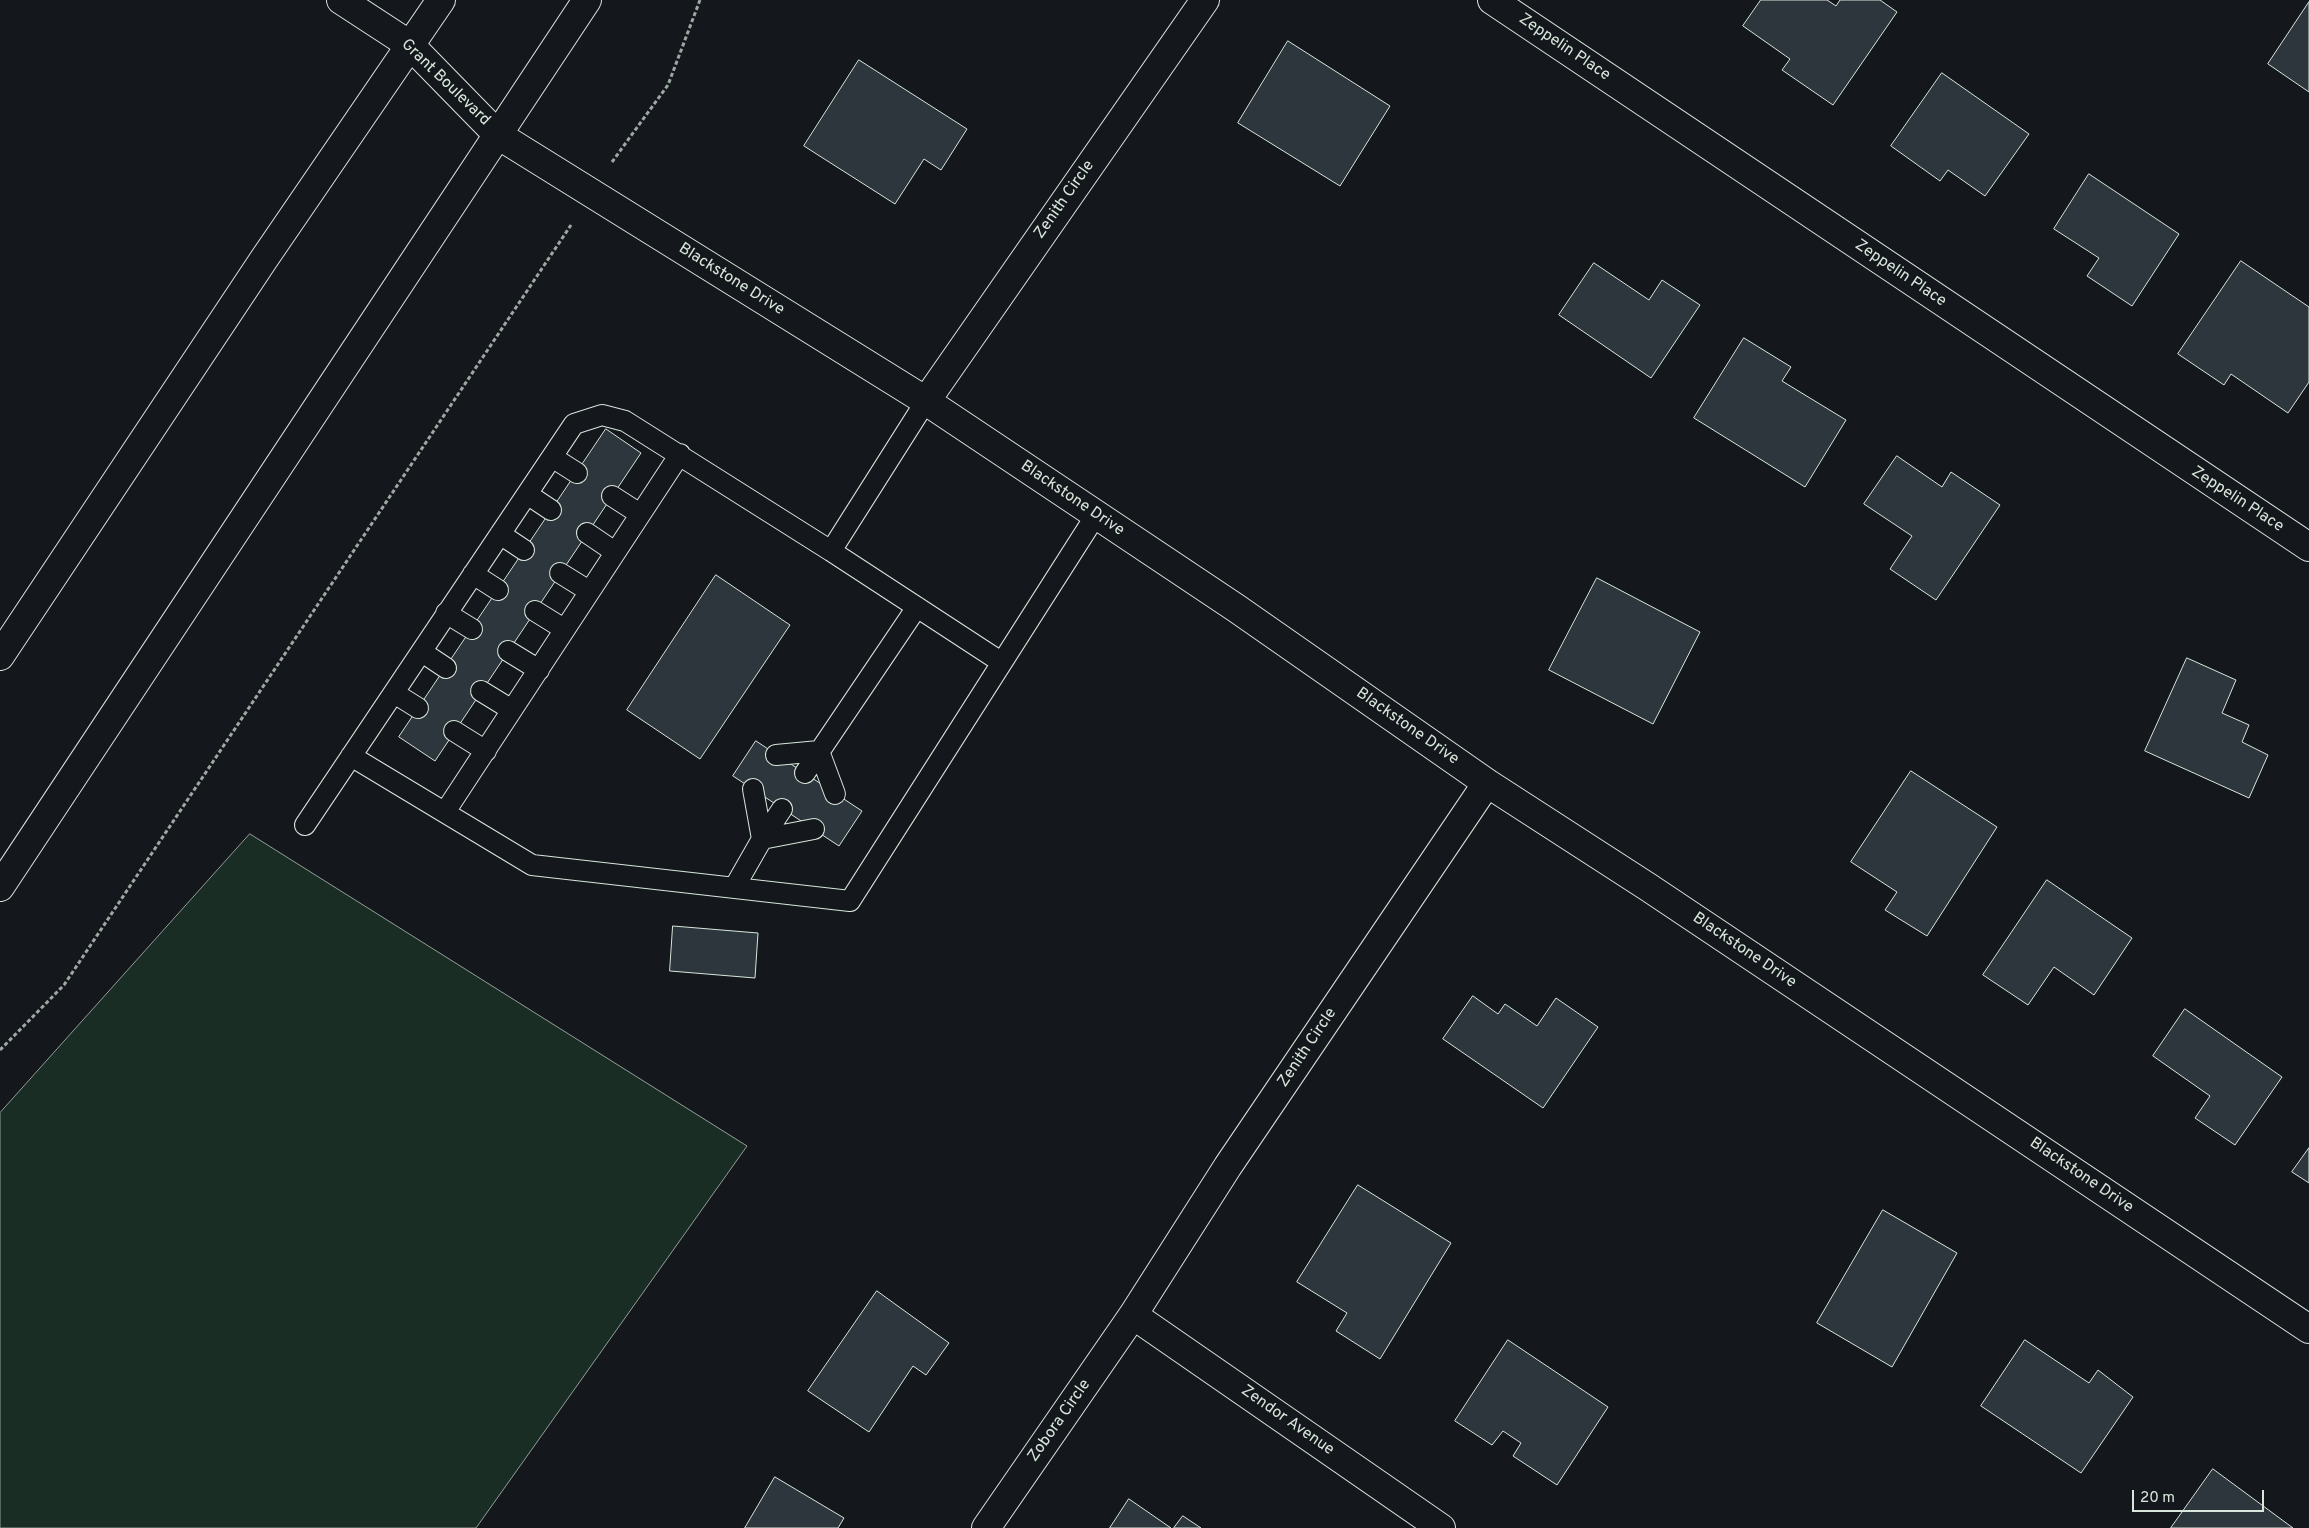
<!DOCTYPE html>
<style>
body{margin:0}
#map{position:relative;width:2309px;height:1528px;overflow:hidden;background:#14181c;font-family:Overpass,sans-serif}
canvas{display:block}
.scale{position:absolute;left:2132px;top:1490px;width:132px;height:22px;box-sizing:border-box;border:2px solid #d8e6dc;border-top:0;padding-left:6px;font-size:15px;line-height:18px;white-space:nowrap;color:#d8e6dc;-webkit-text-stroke:4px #14181c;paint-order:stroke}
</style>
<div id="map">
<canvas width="2309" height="1528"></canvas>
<div class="scale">20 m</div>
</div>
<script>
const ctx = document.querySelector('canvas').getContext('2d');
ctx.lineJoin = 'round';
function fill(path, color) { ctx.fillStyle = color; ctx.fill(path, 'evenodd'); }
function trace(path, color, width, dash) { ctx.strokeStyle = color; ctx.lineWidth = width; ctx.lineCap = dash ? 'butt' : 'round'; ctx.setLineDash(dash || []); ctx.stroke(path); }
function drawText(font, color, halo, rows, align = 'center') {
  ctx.font = font + ' Overpass,sans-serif'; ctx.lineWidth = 4; ctx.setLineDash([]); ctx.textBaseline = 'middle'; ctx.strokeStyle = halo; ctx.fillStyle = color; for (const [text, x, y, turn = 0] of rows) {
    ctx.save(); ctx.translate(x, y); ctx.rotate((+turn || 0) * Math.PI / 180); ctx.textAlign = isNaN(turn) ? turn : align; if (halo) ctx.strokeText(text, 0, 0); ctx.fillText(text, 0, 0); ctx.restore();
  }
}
const green = new Path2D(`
 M250,834L747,1146L476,1528H0V1113Z`);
const building = new Path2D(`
 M1761,0H1827L1836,6L1840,0H1880L1897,12L1833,105L1782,70L1790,59L1743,26Z
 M2309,2V92L2268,64Z
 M1288,41L1390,106L1340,186L1238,123Z
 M859,60L967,129L941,170L924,159L895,204L804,146Z
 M1942,73L2029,134L1985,196L1948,170L1940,181L1891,146Z
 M2089,174L2179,234L2132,306L2087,276L2099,258L2054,229Z
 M2241,261L2309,307V382L2288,413L2231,374L2224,385L2178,354Z
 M1594,263L1649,300L1662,280L1700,305L1651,378L1559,315Z
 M1744,338L1791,367L1782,381L1846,420L1805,487L1694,418Z
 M606,429L641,453L435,761L399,737Z
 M1897,456L1942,487L1951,472L2000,505L1936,600L1890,569L1912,536L1864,504Z
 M716,575L790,625L700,759L627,710Z
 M1597,578L1700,632L1653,724L1549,670Z
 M2187,658L2236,680L2222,713L2249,725L2242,742L2268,755L2249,798L2145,751Z
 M756,741L862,811L839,846L733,776Z
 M1911,771L1997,827L1927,936L1885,910L1897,892L1851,862Z
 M2047,880L2132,938L2094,995L2054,967L2028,1005L1983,975Z
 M673,926L758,933L755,978L670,971Z
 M1473,996L1498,1014L1505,1004L1537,1026L1556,998L1598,1027L1543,1108L1443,1039Z
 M2185,1009L2282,1077L2235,1145L2195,1118L2210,1096L2153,1056Z
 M2309,1148V1183L2292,1172Z
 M1358,1185L1451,1243L1380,1359L1336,1331L1347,1313L1297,1282Z
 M1883,1210L1957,1253L1892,1367L1817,1323Z
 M877,1291L949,1343L926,1375L913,1366L869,1432L808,1391Z
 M1508,1340L1608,1407L1557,1485L1513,1456L1521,1443L1503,1431L1492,1445L1455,1421Z
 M2025,1340L2089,1383L2098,1370L2133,1397L2081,1473L1981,1406Z
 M2213,1469L2293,1528H2171Z
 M775,1477L844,1518L838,1528H745Z
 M1129,1499L1171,1528H1110Z
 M1183,1516L1201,1528H1174Z`);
const path = new Path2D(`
 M612,162L668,85L700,0
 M0,1050L64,985L571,225`);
const lane = new Path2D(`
 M552,457L577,473
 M527,494L551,510
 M612,496L640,514
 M587,533L615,552
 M500,534L524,550
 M831,551L1001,662
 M560,573L589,591
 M473,574L498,590
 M535,611L564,629
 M446,613L472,629
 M508,651L539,670
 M422,652L446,668
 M481,691L512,710
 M394,693L418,708
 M454,731L486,751
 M776,755L819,751L835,794
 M351,756L532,865L850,901L1096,515
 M805,773L917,607
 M445,812L680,454
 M305,825L574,424L602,415L625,421L831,551L926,401
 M762,839L814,829
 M762,839L782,809
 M734,888L762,839L753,789`);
const street = new Path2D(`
 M341,0L410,45L498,135L926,401L1236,608L1487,783L1648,887L2309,1329
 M1492,0L2309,547
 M926,401L1205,0
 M1133,1315L1441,1528
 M986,1528L1133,1315L1228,1166L1487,783`);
const highway = new Path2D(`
 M0,656L264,259L441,0
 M0,887L587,0`);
const streetNames = [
 ["Zeppelin Place",1564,48,34],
 ["Grant Boulevard",445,83,44],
 ["Zenith Circle",1065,200,-55],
 ["Zeppelin Place",1900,274,34],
 ["Blackstone Drive",731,280,32],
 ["Blackstone Drive",1072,499,34],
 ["Zeppelin Place",2237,500,33],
 ["Blackstone Drive",1407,727,35],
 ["Blackstone Drive",1744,951,34],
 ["Zenith Circle",1308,1048,-56],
 ["Blackstone Drive",2081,1176,34],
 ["Zobora Circle",1060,1421,-55],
 ["Zendor Avenue",1287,1421,35]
];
fill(green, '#1a2d24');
trace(green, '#939e99', 1);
fill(building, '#2c363c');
trace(building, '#d8e6dc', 1);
trace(lane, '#d8e6dc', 22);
trace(street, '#d8e6dc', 30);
trace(highway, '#d8e6dc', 30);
trace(path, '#9da8a2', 3, [4, 2.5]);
trace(lane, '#14181c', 20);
trace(street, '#14181c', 28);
trace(highway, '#14181c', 28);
drawText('16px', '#d8e6dc', '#14181c', streetNames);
</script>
